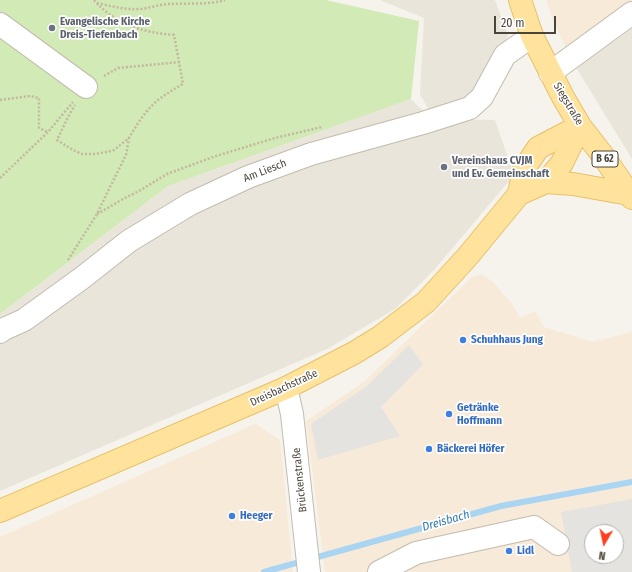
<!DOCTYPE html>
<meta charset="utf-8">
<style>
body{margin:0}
#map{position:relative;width:632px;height:572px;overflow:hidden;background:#f6f3ec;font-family:"Fira Sans Condensed",sans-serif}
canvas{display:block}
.north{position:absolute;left:584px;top:524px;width:40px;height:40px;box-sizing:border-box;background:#fff;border:1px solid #b7b4b0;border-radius:50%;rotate:189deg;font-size:11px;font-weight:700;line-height:16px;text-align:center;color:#4b4439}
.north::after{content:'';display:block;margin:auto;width:14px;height:18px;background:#fc3f1d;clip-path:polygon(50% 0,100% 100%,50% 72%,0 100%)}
.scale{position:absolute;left:494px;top:16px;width:62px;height:18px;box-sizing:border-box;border:2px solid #4b4439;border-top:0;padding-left:5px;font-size:12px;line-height:14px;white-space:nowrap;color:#4b4439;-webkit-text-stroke:3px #fff;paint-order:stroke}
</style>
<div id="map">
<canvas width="632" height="572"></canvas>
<div class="north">N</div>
<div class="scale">20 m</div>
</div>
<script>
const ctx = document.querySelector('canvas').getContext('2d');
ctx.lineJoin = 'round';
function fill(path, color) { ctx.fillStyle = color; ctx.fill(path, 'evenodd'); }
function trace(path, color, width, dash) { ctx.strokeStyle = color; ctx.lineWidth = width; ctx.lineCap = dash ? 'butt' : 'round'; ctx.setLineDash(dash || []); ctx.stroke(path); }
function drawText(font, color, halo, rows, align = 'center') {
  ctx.font = font + ' "Fira Sans Condensed",sans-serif'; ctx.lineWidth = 3.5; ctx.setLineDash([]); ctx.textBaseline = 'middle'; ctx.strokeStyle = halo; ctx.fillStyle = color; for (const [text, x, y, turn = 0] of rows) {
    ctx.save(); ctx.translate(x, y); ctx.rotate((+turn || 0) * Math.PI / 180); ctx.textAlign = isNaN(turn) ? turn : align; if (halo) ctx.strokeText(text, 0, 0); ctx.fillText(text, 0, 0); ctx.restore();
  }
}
const residential = new Path2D(`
 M380,0H495L508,36L474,94L431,114L420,94L424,18Z
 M632,19V159L574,64Z
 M411,99L431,119L495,120L514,175L434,270L395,309L327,349L0,491V314L168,186Z`);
const commercial = new Path2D(`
 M546,0H632V19L574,64L555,25Z
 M482,274L493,282L512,304L520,318L535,311L544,327L592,342L632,332V572H325L306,421L364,382L472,277ZM592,532H616V556H592Z
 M255,424L280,440L293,572H0V537Z`);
const green = new Path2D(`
 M0,0H326L419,21L411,99L168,186L0,314Z`);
const parking = new Path2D(`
 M409,345L423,364L381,407L400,436L318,460L311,424L367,386Z
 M632,499V572H572L561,512ZM592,532H616V556H592Z`);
const stream = new Path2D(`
 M264,572L501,506L632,482`);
const path = new Path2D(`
 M94,0C116,25 142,32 174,35L183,84C174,89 166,94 158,100C146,110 137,124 129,138
 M97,3C111,6 125,10 140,9C150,8 160,4 170,4C187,3 209,5 225,0
 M104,76L118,68L180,62
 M0,100L30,96L39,98V128L48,132
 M0,178L48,132L73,102
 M97,214L106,209L123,199L139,191L167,174L216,156L275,138L322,127
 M68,260L97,214L110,187L126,155L129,138L114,150L107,152L94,154H82L73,150L57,140L68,117L75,105`);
const minor = new Path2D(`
 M0,24L86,87
 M550,73L632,13
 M0,332L4,329L24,320L82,278L129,241L190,204L248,177L311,154L423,123L470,108L482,97L505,55L532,36
 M286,388L292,414L309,572
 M379,572L416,553L534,527L558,544`);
const major = new Path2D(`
 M520,0L532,36L563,97L580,126L601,153L632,198
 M546,182L573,184L629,194
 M519,194L524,169L538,148L580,126
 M0,511L286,388L354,353L380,337L426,302L468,256L519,194L546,182L562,163L580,126`);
const markers = [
 [52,28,4,"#6b7280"],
 [444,167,4,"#6b7280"],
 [463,340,4,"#3f7fe0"],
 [449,414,4,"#3f7fe0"],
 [429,449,4,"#3f7fe0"],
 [232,516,4,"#3f7fe0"],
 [509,551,4,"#3f7fe0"]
];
const shields = [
 [605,159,26]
];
const shieldNames = [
 ["B 62",605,159]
];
const worshipNames = [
 ["Evangelische Kirche",60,22],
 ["Dreis-Tiefenbach",60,35],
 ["Vereinshaus CVJM",452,161],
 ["und Ev. Gemeinschaft",452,174]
];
const streetNames = [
 ["Siegstraße",568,104,59],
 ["Am Liesch",265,171,-21],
 ["Dreisbachstraße",284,388,-25],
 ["Brückenstraße",300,480,-96]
];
const shopNames = [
 ["Schuhhaus Jung",471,340],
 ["Getränke",457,408],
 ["Hoffmann",457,421],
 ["Bäckerei Höfer",437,449],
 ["Heeger",240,516],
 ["Lidl",517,551]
];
const waterNames = [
 ["Dreisbach",446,521,-16]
];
fill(residential, '#eae5da');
fill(commercial, '#f7ead8');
fill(green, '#d2eab5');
fill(parking, '#e5e3e0');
trace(stream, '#a9d4f2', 6);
trace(minor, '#c2bbae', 24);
trace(major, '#e6c16a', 24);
trace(path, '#c4b79f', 2.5, [2, 2]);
trace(minor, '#fff', 22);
trace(major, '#ffe39c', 22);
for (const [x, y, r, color] of markers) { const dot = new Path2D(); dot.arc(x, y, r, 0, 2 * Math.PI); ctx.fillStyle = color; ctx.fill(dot); trace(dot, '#fff', 1.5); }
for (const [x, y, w] of shields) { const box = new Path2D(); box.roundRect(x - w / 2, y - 8, w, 16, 3); ctx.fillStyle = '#fff'; ctx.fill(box); trace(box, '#4b4439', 1); }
drawText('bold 10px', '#4b4439', null, shieldNames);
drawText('bold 11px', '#5b616d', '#fff', worshipNames, 'left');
drawText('11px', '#4b4439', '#fff', streetNames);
drawText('bold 11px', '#366cbe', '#fff', shopNames, 'left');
drawText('italic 12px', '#2e7ab2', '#fff', waterNames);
</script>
